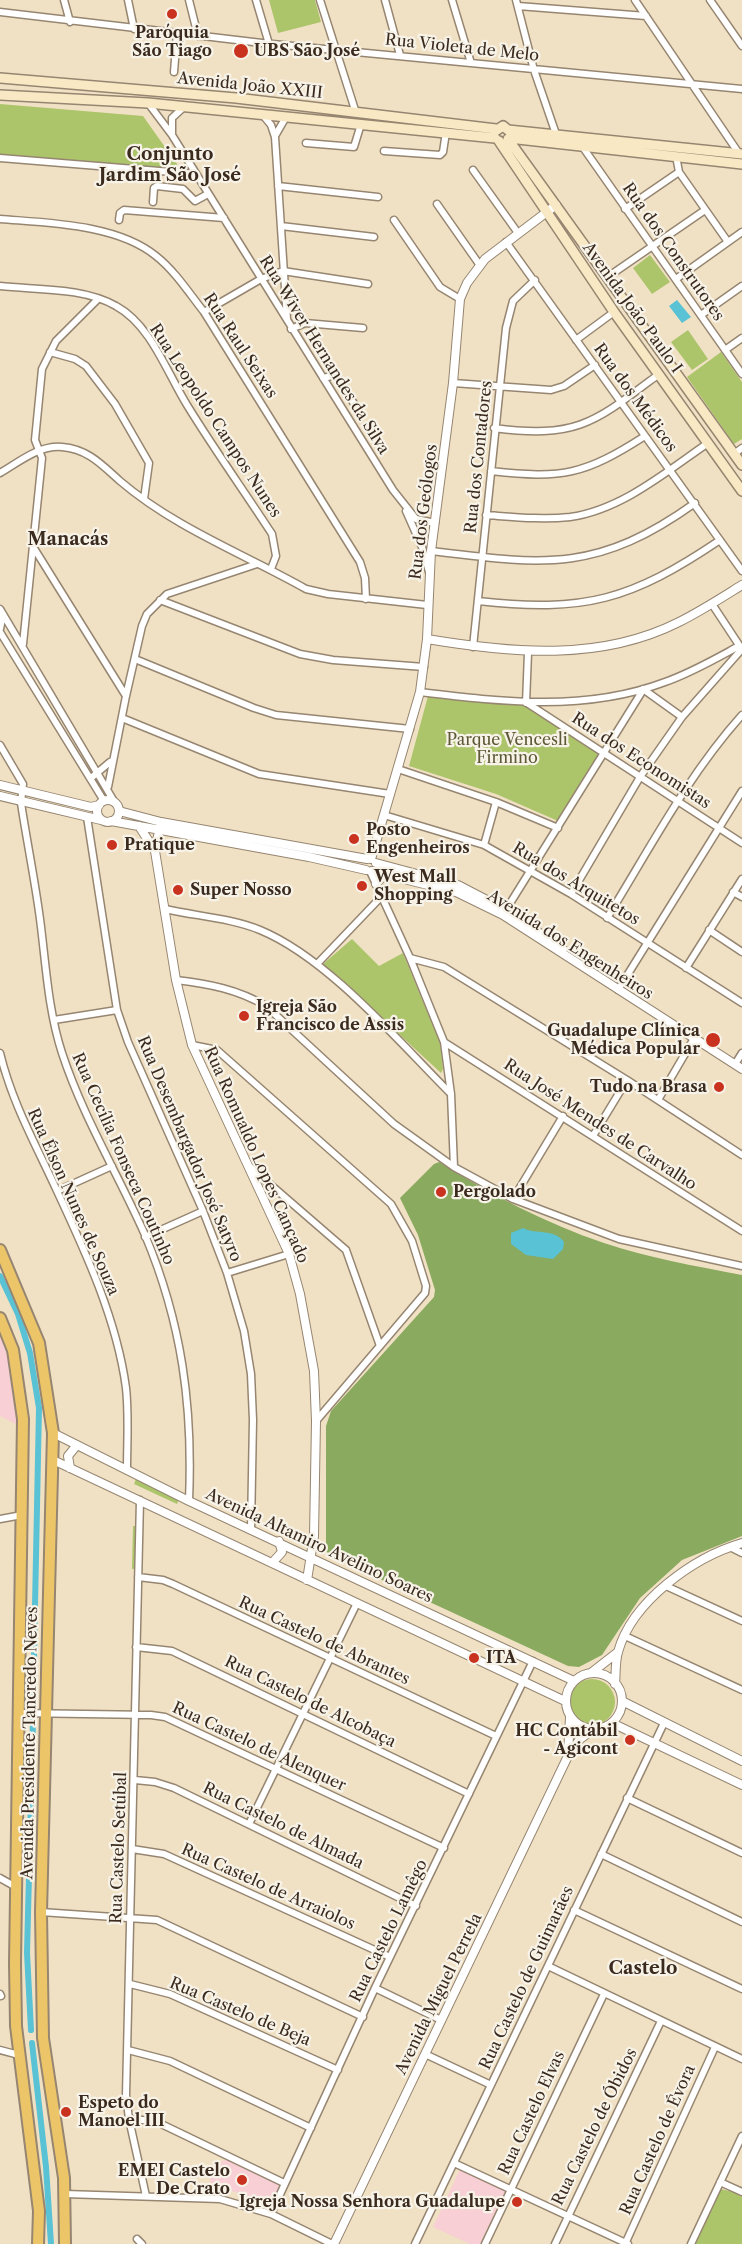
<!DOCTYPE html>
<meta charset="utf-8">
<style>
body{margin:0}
canvas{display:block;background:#f1e1c4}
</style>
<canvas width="742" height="2244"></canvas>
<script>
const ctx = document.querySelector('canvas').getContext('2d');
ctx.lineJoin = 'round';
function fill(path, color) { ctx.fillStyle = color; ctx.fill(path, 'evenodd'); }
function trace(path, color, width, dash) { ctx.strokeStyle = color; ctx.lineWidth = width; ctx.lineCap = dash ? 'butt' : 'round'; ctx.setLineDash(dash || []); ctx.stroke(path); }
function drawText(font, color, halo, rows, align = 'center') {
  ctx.font = font + ' "Libre Caslon Text",serif'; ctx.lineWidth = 4.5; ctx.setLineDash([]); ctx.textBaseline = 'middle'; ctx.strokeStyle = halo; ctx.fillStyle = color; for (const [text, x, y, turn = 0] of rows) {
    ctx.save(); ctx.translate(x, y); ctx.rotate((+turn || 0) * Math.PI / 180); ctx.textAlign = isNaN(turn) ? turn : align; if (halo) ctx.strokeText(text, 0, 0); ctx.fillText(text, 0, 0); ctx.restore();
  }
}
const built = new Path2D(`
 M0,1324L11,1360L18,1425L0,1416Z
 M228,2158L281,2183L270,2205L229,2190L214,2189L210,2182V2173L216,2165Z
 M460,2169L506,2190L481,2244H470L433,2227Z`);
const green = new Path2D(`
 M269,0H315L321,22L278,33Z
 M0,104L143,116L177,164V169L0,154Z
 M650,255L670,282L652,294L633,268Z
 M688,330L708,359L692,370L671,342Z
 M721,352L742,382V439L734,444L687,377Z
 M428,696L525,705L600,754L558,821L496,794L409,766Z
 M352,939L379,966L403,953L440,1043L443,1069L441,1073L323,964Z
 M137,1476L180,1497L177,1504L134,1484Z
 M133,1526H138L136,1569H132Z
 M569 1702a23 23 0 1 1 46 0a23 23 0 1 1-46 0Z
 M721,2189L742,2194V2244H695Z`);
const forest = new Path2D(`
 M439,1162C492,1195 545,1223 604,1243C648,1258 696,1266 742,1275V1536L682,1560L640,1598L602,1655L579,1667L568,1666L328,1555L326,1551V1426L331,1411L434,1297L435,1290L418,1235L400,1198L434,1164Z`);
const water = new Path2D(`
 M677,300L691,317L682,323L669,306Z
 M523,1228C536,1235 554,1228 564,1242L563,1249L553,1259L526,1255L511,1244V1233Z`);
const canal = new Path2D(`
 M0,1276L18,1314L30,1353L39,1408L33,1705
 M31,2030L27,1953L33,1720
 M32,2043L46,2167L51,2244`);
const minor = new Path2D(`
 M64,0L70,22
 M128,0L134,29
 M189,0L198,36
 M256,0L269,44
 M320,0L356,113
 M385,0L400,55
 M452,0L471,63
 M516,0L534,70L557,137
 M635,0L740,155
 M710,0L742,46
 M518,6L646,16
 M0,12L262,43L742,89
 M174,72L177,34
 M148,103L172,135L393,490L416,519L435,523
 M262,114L271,125L275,137L287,319
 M172,134V118L185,106
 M275,136L286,117
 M306,143L354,147L361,124
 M582,146L742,374
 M384,151L440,155L443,152L446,132
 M676,156L679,172L728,242
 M0,158L196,174
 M473,170L518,233
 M278,186L378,197
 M153,202L154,188L157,186L183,189L195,201L208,194
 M437,204L479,264
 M625,209L679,172
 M0,219C48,223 117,224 156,256C175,271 189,293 204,312L360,562L365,578L366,599
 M119,220L120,213L124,210L224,218
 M394,220L440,287L460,299
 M281,226L374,237
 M506,242L742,571
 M609,276L705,210
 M676,279L742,232
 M0,286C36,290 83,287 116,306C151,325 167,373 187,405C214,449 244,491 272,534L276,556L271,569
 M204,312L261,279L283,271L368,284
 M701,315L742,286
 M291,329L305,323L363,328
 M576,340L614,312
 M725,350L742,338
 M50,352L75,359L86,366L115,404L149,463L144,499
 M323,378L336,375L358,410
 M453,383L551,390L564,386L595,365
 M494,428C578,439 595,422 659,374
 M734,454L742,448
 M491,471C563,479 584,475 645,436
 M0,473C19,462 39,445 62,447C88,449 102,465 120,481C175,528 244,554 306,589L328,594L427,605
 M406,511L422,547L429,572
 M486,515C514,517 542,520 570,517C621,510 666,472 708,443
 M32,545L126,696
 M431,551C545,565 597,573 695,503
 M160,600L300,654L333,660L424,667
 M478,601C585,613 631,600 720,540
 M712,604L741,648
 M0,609L115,803
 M0,629L3,614
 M0,632L104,801
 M23,644L42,458L35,440L42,369L56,341L98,299
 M473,647L506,328L513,301L535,280
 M135,659L254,708L276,715L410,729
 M643,689L682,717
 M420,692C502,702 586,712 665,682C691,673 715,659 739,646
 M526,703L528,653
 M527,703L742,843
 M122,718L259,774L390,794
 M0,745L23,784L21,803C27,842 35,881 40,919C46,965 48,1010 62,1053C83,1117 118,1174 145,1235C182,1323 193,1406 189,1501
 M398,769L496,802L558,828
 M91,778L110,762
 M108,787L126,696L142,626L147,614L167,594L257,564
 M384,815L484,845L571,894L742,1003
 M87,817L117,1010L128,1042L203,1211L227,1273L244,1331L251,1374L253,1420L251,1529
 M484,845L496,802
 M370,871L410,958L444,1042L451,1094L454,1167
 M733,892L742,897
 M571,894L640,777L682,717L742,649
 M165,909C195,916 231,918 260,930C328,958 398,1041 451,1094
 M504,913L643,690
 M607,918C649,850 688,775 742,715
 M709,930L742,952
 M410,958L444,967L627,1080L742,1155
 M317,964L382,896
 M686,968L742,879
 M176,980C209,984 237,989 266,1006L394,1124L454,1167L513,1199L619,1239L742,1266
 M618,990L742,791
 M54,1020L117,1010
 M444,1042L742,1231
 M192,1045L217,1050L391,1204L412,1241L426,1286L425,1293L316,1421
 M0,1053C12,1103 36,1145 57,1191C86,1253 117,1320 126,1388C129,1415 127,1443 127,1470
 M737,1061L742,1053
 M658,1100L696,1035
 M593,1136L627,1080
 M250,1167L346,1250L380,1346
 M57,1191L112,1166
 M513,1199L563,1116
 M145,1237L203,1211
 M227,1273L289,1254
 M140,1500L126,2095L129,2119L146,2196
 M0,1519L22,1515
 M730,1547L742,1553
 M138,1577L163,1580L173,1584L496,1736
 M666,1586L742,1621
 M625,1636L742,1690
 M136,1647L172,1651L469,1794
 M18,1713L151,1715L165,1717L444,1848
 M135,1780L155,1782L174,1788L416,1906
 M627,1798L742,1853
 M249,1824L357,1603
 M132,1849L164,1854L390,1957
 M601,1854L742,1922
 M0,1878L16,1887
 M574,1910L742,1989
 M41,1912L157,1920L363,2017
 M548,1966L742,2059
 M130,1984L170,1994L338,2070
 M375,1988L441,2020
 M0,1994L1,1996
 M0,2050L19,2055
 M128,2050L170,2061L311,2128
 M425,2054L491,2085
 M129,2119L155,2121L284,2183
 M454,2163L628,2244
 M720,2182L742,2192
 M65,2194L220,2199L271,2214L332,2244
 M271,2214L375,1988L533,1661
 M137,2239L142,2244
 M415,2244L664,1723
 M485,2244L604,1994
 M555,2244L661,2021
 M625,2244L715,2047
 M691,2244L742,2136`);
const tertiary = new Path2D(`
 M427,639C511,653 600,662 679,622C701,611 721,598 742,585
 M0,785L91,807L99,805
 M0,796L101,820
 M97 811a11 11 0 1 1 22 0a11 11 0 1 1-22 0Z
 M119,811L161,822L367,859
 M111,821L309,857L366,870
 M139,826L155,851L176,980L192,1045L289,1254L300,1294L314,1371L316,1421L314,1536L307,1580
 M155,851L160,826
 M371,859L420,692L427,639L431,551L453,383L460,299L467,283L485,259L556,205
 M376,863L458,885L506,910L563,949
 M372,871L456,892L503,915L742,1069
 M376,884L385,874
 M53,1433L189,1501L574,1681
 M53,1460L565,1701
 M70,1468L68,1456L77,1445
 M272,1563L282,1552L279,1541
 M591,1673L618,1652
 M566 1701a28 28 0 1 1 56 0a28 28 0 1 1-56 0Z
 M615,1684C616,1674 615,1662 618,1652C632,1601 694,1557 742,1543
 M622,1701L742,1761
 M612,1723L742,1785
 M568,1754L570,1717
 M334,2244L568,1756L580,1739L594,1729`);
const secondary = new Path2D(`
 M0,78L236,98L496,129
 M0,95L148,103L495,138
 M494,132L503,126L508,130L742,154
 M509,138L742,164
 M508,139L742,465
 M499,141L614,312L742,491`);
const primary = new Path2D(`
 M0,1250L39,1343L53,1433L41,1912L43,2038L64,2178L65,2244
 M0,1318L13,1350L23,1419L15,1963L16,2026L39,2211L38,2244`);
const markers = [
 [172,14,6,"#c8321e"],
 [241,51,8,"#c8321e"],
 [354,839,6,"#c8321e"],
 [112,845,6,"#c8321e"],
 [362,886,6,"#c8321e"],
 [178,890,6,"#c8321e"],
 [244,1016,6,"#c8321e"],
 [713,1040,8,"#c8321e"],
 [719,1087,6,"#c8321e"],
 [441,1192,6,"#c8321e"],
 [474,1658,6,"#c8321e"],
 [630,1740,6,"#c8321e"],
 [66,2112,6,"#c8321e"],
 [242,2180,6,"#c8321e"],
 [517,2202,6,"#c8321e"]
];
const poiNames = [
 ["Paróquia",172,33,"center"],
 ["São Tiago",172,51,"center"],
 ["UBS São José",254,51],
 ["Posto",366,830],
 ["Engenheiros",366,848],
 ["Pratique",124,845],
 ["West Mall",374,877],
 ["Shopping",374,895],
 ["Super Nosso",190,890],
 ["Igreja São",256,1007],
 ["Francisco de Assis",256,1025],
 ["Guadalupe Clínica",700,1031,"right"],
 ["Médica Popular",700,1049,"right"],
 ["Tudo na Brasa",707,1087,"right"],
 ["Pergolado",453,1192],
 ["ITA",486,1658],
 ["HC Contábil",618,1731,"right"],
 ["- Agicont",618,1749,"right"],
 ["Espeto do",78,2103],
 ["Manoel III",78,2121],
 ["EMEI Castelo",230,2171,"right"],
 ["De Crato",230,2189,"right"],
 ["Igreja Nossa Senhora Guadalupe",505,2202,"right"]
];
const streetNames = [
 ["Rua Violeta de Melo",462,48,6],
 ["Avenida João XXIII",250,86,6],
 ["Rua dos Construtores",673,252,55],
 ["Avenida João Paulo I",632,308,54],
 ["Rua Raul Seixas",240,346,57],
 ["Rua Wiver Hernandes da Silva",324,355,58],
 ["Rua dos Médicos",635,398,54],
 ["Rua Leopoldo Campos Nunes",215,421,57],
 ["Rua dos Contadores",479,457,-84],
 ["Rua dos Geólogos",424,512,-83],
 ["Rua dos Economistas",641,761,33],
 ["Rua dos Arquitetos",576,884,31],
 ["Avenida dos Engenheiros",570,945,32],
 ["Rua José Mendes de Carvalho",600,1125,33],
 ["Rua Desembargador José Satyro",189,1149,67],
 ["Rua Romualdo Lopes Cançado",256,1155,66],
 ["Rua Cecília Fonseca Coutinho",123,1159,66],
 ["Rua Élson Nunes de Souza",73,1202,66],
 ["Avenida Altamiro Avelino Soares",319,1546,25],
 ["Rua Castelo de Abrantes",324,1641,25],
 ["Rua Castelo de Alcobaça",310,1702,26],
 ["Avenida Presidente Tancredo Neves",30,1743,-89],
 ["Rua Castelo de Alenquer",259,1747,25],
 ["Rua Castelo de Almada",283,1826,26],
 ["Rua Castelo Setúbal",119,1848,-88],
 ["Rua Castelo de Arraiolos",268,1887,24],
 ["Rua Castelo Lamêgo",389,1931,-64],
 ["Rua Castelo de Guimarães",527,1978,-65],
 ["Avenida Miguel Perrela",439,1994,-64],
 ["Rua Castelo de Beja",240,2012,23],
 ["Rua Castelo Elvas",532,2113,-65],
 ["Rua Castelo de Óbidos",595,2127,-64],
 ["Rua Castelo de Évora",658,2140,-66]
];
const parkNames = [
 ["Parque Vencesli",507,740],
 ["Firmino",507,758]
];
const neighbourhoodNames = [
 ["Conjunto",170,155],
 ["Jardim São José",170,176],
 ["Manacás",68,540],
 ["Castelo",643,1969]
];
fill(built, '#f7cfd4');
fill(green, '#acc56b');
fill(forest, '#89aa5f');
fill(water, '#59c2d5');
trace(canal, '#59c2d5', 6);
trace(minor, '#968671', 9);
trace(tertiary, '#968671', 10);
trace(secondary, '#968671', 12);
trace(primary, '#968671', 14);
trace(minor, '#fff', 6);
trace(tertiary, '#fff', 8);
trace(secondary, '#f8e8c3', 9);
trace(primary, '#edc569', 10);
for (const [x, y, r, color] of markers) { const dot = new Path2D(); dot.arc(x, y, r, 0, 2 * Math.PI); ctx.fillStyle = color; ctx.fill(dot); trace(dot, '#f7f3e8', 2); }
drawText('bold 16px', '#3b2a1e', '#f7f3e8', poiNames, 'left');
drawText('16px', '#3b2a1e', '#f7f3e8', streetNames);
drawText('16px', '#5d5835', '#f7f3e8', parkNames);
drawText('bold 18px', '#3b2a1e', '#f7f3e8', neighbourhoodNames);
</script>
